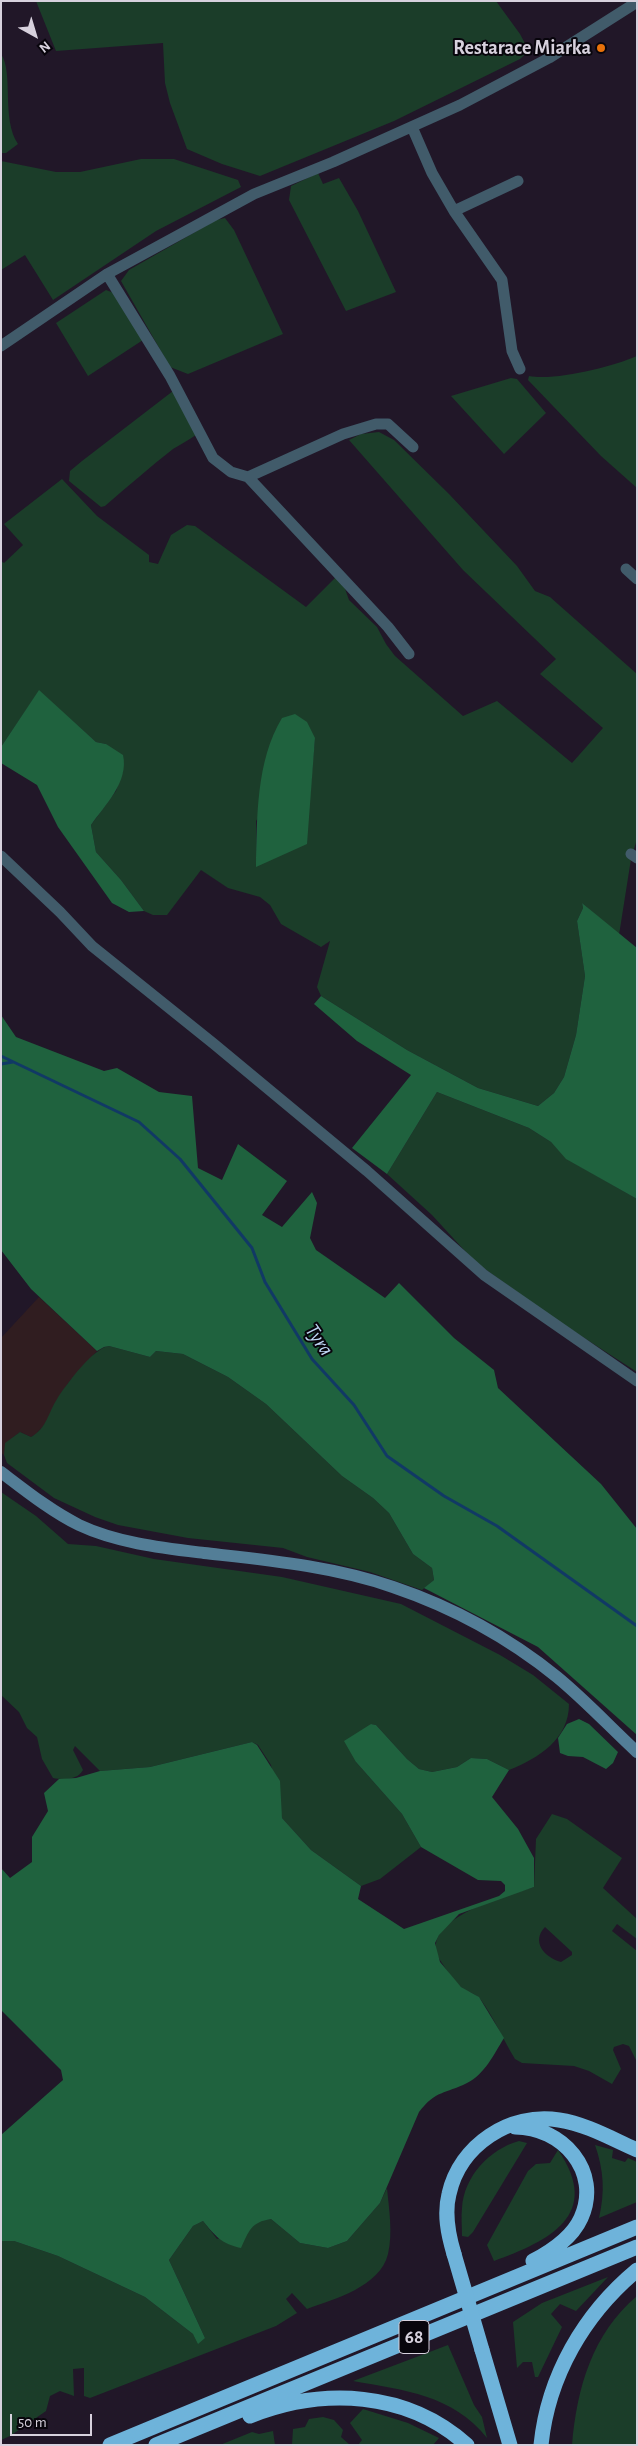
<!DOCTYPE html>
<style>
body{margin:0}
#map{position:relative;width:638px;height:2446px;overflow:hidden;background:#211728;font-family:"Alegreya Sans",sans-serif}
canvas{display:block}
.frame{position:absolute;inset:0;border:2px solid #d7d1dd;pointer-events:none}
.north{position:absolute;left:10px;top:10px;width:50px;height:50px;-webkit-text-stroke:4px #08050c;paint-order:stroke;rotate:141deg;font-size:14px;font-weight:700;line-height:20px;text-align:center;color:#d7d1dd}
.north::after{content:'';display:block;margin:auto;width:18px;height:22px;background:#d7d1dd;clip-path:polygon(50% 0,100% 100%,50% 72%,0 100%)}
.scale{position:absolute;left:10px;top:2414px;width:82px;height:22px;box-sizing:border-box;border:2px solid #d7d1dd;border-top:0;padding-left:6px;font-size:15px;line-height:18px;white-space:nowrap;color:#d7d1dd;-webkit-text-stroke:4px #08050c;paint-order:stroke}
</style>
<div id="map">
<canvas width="638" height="2446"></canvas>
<div class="frame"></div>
<div class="north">N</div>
<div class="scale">50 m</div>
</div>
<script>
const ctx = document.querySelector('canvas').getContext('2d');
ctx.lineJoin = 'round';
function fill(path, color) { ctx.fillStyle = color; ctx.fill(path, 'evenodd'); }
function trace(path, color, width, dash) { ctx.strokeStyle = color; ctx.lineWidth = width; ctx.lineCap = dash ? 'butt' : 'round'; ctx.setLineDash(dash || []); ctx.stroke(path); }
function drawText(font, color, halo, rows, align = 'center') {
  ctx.font = font + ' "Alegreya Sans",sans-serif'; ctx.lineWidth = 4; ctx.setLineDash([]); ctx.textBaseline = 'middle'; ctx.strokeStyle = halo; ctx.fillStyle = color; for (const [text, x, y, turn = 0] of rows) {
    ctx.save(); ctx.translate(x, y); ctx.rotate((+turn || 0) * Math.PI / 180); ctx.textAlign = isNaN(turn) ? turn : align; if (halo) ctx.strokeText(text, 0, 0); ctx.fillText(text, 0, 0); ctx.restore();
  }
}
const commercial = new Path2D(`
 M39,1297L97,1351L69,1382L57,1400L48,1421L36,1434L31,1437L20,1432L6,1443L4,1455L1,1453V1338Z`);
const green = new Path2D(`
 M36,1H496L520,34L529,51L520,59L394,121L260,176L222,164L187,149L170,103L165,83L163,43L56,51Z
 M1,54C14,73 1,119 18,144L6,153H1Z
 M141,159H174L238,180L241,187L156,231L53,300L25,255L1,270V161L56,172H80Z
 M318,173L323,184L339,178L358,211L396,292L346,311L289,200L291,186Z
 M225,218L234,230L283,334L188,374L170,367L121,281L129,270L216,220Z
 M106,290L114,293L143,340L88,376L56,323Z
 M637,356V488L601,456L528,380L529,376C555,381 612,367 637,356Z
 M511,378L517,379L546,413L504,454L451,396Z
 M173,391L196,435C189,440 181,444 173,449C150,467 127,487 105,506L101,507L69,481L70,471L82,461Z
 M379,432L394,440L449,494L517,566L535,591L550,597L637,674V839L631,859L619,935L582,903L583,908L577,921L585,976L576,1035L564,1077L554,1093L538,1106L478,1088L407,1050L321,996L317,987L330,941L321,947L281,924L270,905L260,897L228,888L201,870L167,915H153L144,911L121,880L96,852L91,825L116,791L123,770L106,744L96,742L39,691L1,747V561L4,563L23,545L4,524L62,479L97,516L149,555V562L158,564L171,535L187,525L195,526L306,607L336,577L344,586L349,600L377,627L386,644L395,656L463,716L497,701L572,763L603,728L540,674L556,659L463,570L349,440L361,434ZM315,738L310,794L256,866V821Z
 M437,1092L529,1128L551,1142L567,1159L637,1199V1372L558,1321L475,1262L432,1215L387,1174Z
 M109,1346L150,1357L156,1351L183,1354L228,1377L266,1404L342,1476L373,1498L389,1513L413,1554L432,1568L434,1580L422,1590L370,1572L307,1557L283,1548L188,1538L118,1525L95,1517L54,1498L7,1463L4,1455L5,1443L20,1432L31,1437C47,1428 48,1413 57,1399C65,1386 94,1347 109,1346Z
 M1,1492L36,1516L68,1544L96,1546L154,1559L282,1577L401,1604L500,1655L533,1675L569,1704C569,1739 539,1758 509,1770L487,1759L471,1758L457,1767L432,1772L419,1769L407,1759L376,1725L371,1724L356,1762L402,1814L421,1847L380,1879L361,1886L311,1850L282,1818L271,1765L258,1745L252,1742L150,1767L100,1771L75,1746L73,1750L83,1770C78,1780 63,1780 53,1778L42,1759L37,1737L27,1728L19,1712L1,1695Z
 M552,1814L567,1819L622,1858L603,1888L637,1919V1939L617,1924L612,1931L637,1951V2062L629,2046L623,2044L614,2047L613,2050L621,2069L612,2084L589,2071L574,2066L522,2063L515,2059C504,2041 493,2016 481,2000C476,1993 467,1992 461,1987C454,1981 447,1971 442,1963C411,1920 507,1896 534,1887L536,1839ZM545,1927L572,1952V1955L561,1962C544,1957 531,1942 545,1927Z
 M519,2141L527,2143L473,2232L468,2237L462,2236C462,2227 461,2217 462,2208C464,2176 490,2149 519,2141Z
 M595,2145L613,2150L612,2158L625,2162L628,2158L637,2162V2202L599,2218C605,2192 604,2171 595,2145Z
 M558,2150C603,2215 549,2241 494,2261L487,2245L528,2171L536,2164L550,2163Z
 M387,2188C389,2209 393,2233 388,2254C380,2287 334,2299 307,2309L292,2293L286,2299L297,2313L276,2326L90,2398L84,2396V2368L73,2369L74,2396L60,2391L50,2396L46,2411L10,2436L1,2440V2241H14L58,2256L145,2297L193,2334L205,2338L169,2260L193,2226L203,2221L217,2239L249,2230L259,2220L271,2219L300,2243L328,2248L347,2241L380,2203Z
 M608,2277L576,2311L560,2304L551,2314L562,2327L538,2377H535L532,2362H523L517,2368L513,2322L542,2303Z
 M637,2296V2445H572C577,2388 592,2334 637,2296Z
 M448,2345L474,2405L482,2417L487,2438C453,2395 404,2390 353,2381Z
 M363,2409L408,2423L439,2438L433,2445H358L362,2440L350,2423Z
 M323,2417L334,2420L343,2430L341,2437L350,2445H292L293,2429L305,2427L309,2419Z
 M273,2431L275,2445H220L252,2432L259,2434Z`);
const forest = new Path2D(`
 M39,690L96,742L106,744L123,755C129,782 105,805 91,825L96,852L121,880L144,911L129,912L112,903L58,827L37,785L1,763V747Z
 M295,714L307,722L315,738L307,844L256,867C257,818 256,761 282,718Z
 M582,903L637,948V1199L566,1159L551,1142L529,1128L437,1092L387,1174L352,1148L411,1075L357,1041L314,1004L321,996L407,1050L478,1088L538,1106L554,1093L564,1077L576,1035L585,976L577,921L583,908Z
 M1,1015L16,1037L104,1071L117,1068L159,1092L192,1096L198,1168L222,1180L238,1144L287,1181L262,1215L282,1227L312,1192L317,1203L310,1238L316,1250L385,1298L399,1283L454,1338L494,1370L498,1388L601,1484L637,1529V1735L538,1647L424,1588L434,1580L432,1568L413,1554L389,1513L373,1498L342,1476L266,1404L228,1377L183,1354L156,1351L150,1357L109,1346L104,1347L97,1351L31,1289L1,1250Z
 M579,1719L589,1724L618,1752L613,1763L606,1769L583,1757L568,1756L560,1753L558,1738L567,1724Z
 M371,1724L376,1725L407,1759L419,1769L432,1772L457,1767L471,1758L487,1759L509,1770L492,1797L518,1829L534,1858V1887L459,1914L439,1935L435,1943L440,1962L461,1987L479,1997L504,2038C494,2054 485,2074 467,2083C445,2094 436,2090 419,2112L380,2203L347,2241L328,2248L300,2243L271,2219C251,2222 249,2231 241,2248C222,2244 215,2236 203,2221L193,2226L169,2260L205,2338L198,2344L193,2334L145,2297L58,2256L14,2241H1V2135L63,2080L61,2070L1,2010V1868L10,1878L32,1862V1837L48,1811L44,1793L59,1779L76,1778L100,1771L150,1767L252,1742L257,1745L280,1781L282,1818L311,1850L361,1886L358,1899L404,1929L499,1896L505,1891V1885L501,1881L478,1880L421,1847L402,1814L356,1762L344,1741Z`);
const stream = new Path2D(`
 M1,1056L139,1122L180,1159L252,1248L265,1282L312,1359L354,1405L387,1456L444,1496L497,1526L637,1626
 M1,1064L13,1062`);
const street = new Path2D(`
 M412,127L432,173L454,211L502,280L512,351L520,369
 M454,211L518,181
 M107,274L170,376L213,458L231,472L248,477L343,434L376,424H388L413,447
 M1,346L107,274L254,194L333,162L460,105L549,58L637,2
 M248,477L388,627L409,654
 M626,569L637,579
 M631,854L637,858
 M1,856L60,912L92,946L214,1044L367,1171L484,1275L637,1381`);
const secondary = new Path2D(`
 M1,1472C26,1491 51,1511 79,1525C117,1543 163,1548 204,1553C266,1560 333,1566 393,1587C452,1607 509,1638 557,1677C585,1700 610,1727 637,1752`);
const highway = new Path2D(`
 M515,2127C562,2127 602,2171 581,2218C572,2238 552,2251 533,2261
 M454,2254C448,2234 444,2214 449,2194C460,2145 510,2112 559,2120C586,2124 612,2139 637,2150
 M482,2350L510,2445
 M250,2416C323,2387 407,2391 467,2445
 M110,2445L637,2227
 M156,2445L637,2247
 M541,2445C548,2376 584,2314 637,2270`);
const highwayBridge = new Path2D(`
 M454,2254L482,2350`);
const markers = [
 [601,48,5,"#e8710a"]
];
const shields = [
 [414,2337,30]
];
const shieldNames = [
 ["68",414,2337]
];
const poiNames = [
 ["Restarace Miarka",591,48]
];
const waterNames = [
 ["Tyra",319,1340,56]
];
fill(commercial, '#301d20');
fill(green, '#1b3d29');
fill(forest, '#1f623e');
trace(stream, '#113965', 3);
trace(street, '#415b6a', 11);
trace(secondary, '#537e97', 12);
trace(highway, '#6eb3da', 15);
trace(highwayBridge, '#6eb3da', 15);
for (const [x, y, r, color] of markers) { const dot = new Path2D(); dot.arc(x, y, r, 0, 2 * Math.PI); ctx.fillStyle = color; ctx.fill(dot); trace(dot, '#08050c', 2); }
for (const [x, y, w] of shields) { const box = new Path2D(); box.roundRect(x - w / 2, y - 16.5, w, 33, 4); ctx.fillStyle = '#08050c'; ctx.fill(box); trace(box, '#d7d1dd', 1); }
drawText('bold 19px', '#d7d1dd', null, shieldNames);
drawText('bold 20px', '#d7d1dd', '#08050c', poiNames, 'right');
drawText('italic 21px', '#bdd4f2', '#08050c', waterNames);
</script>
